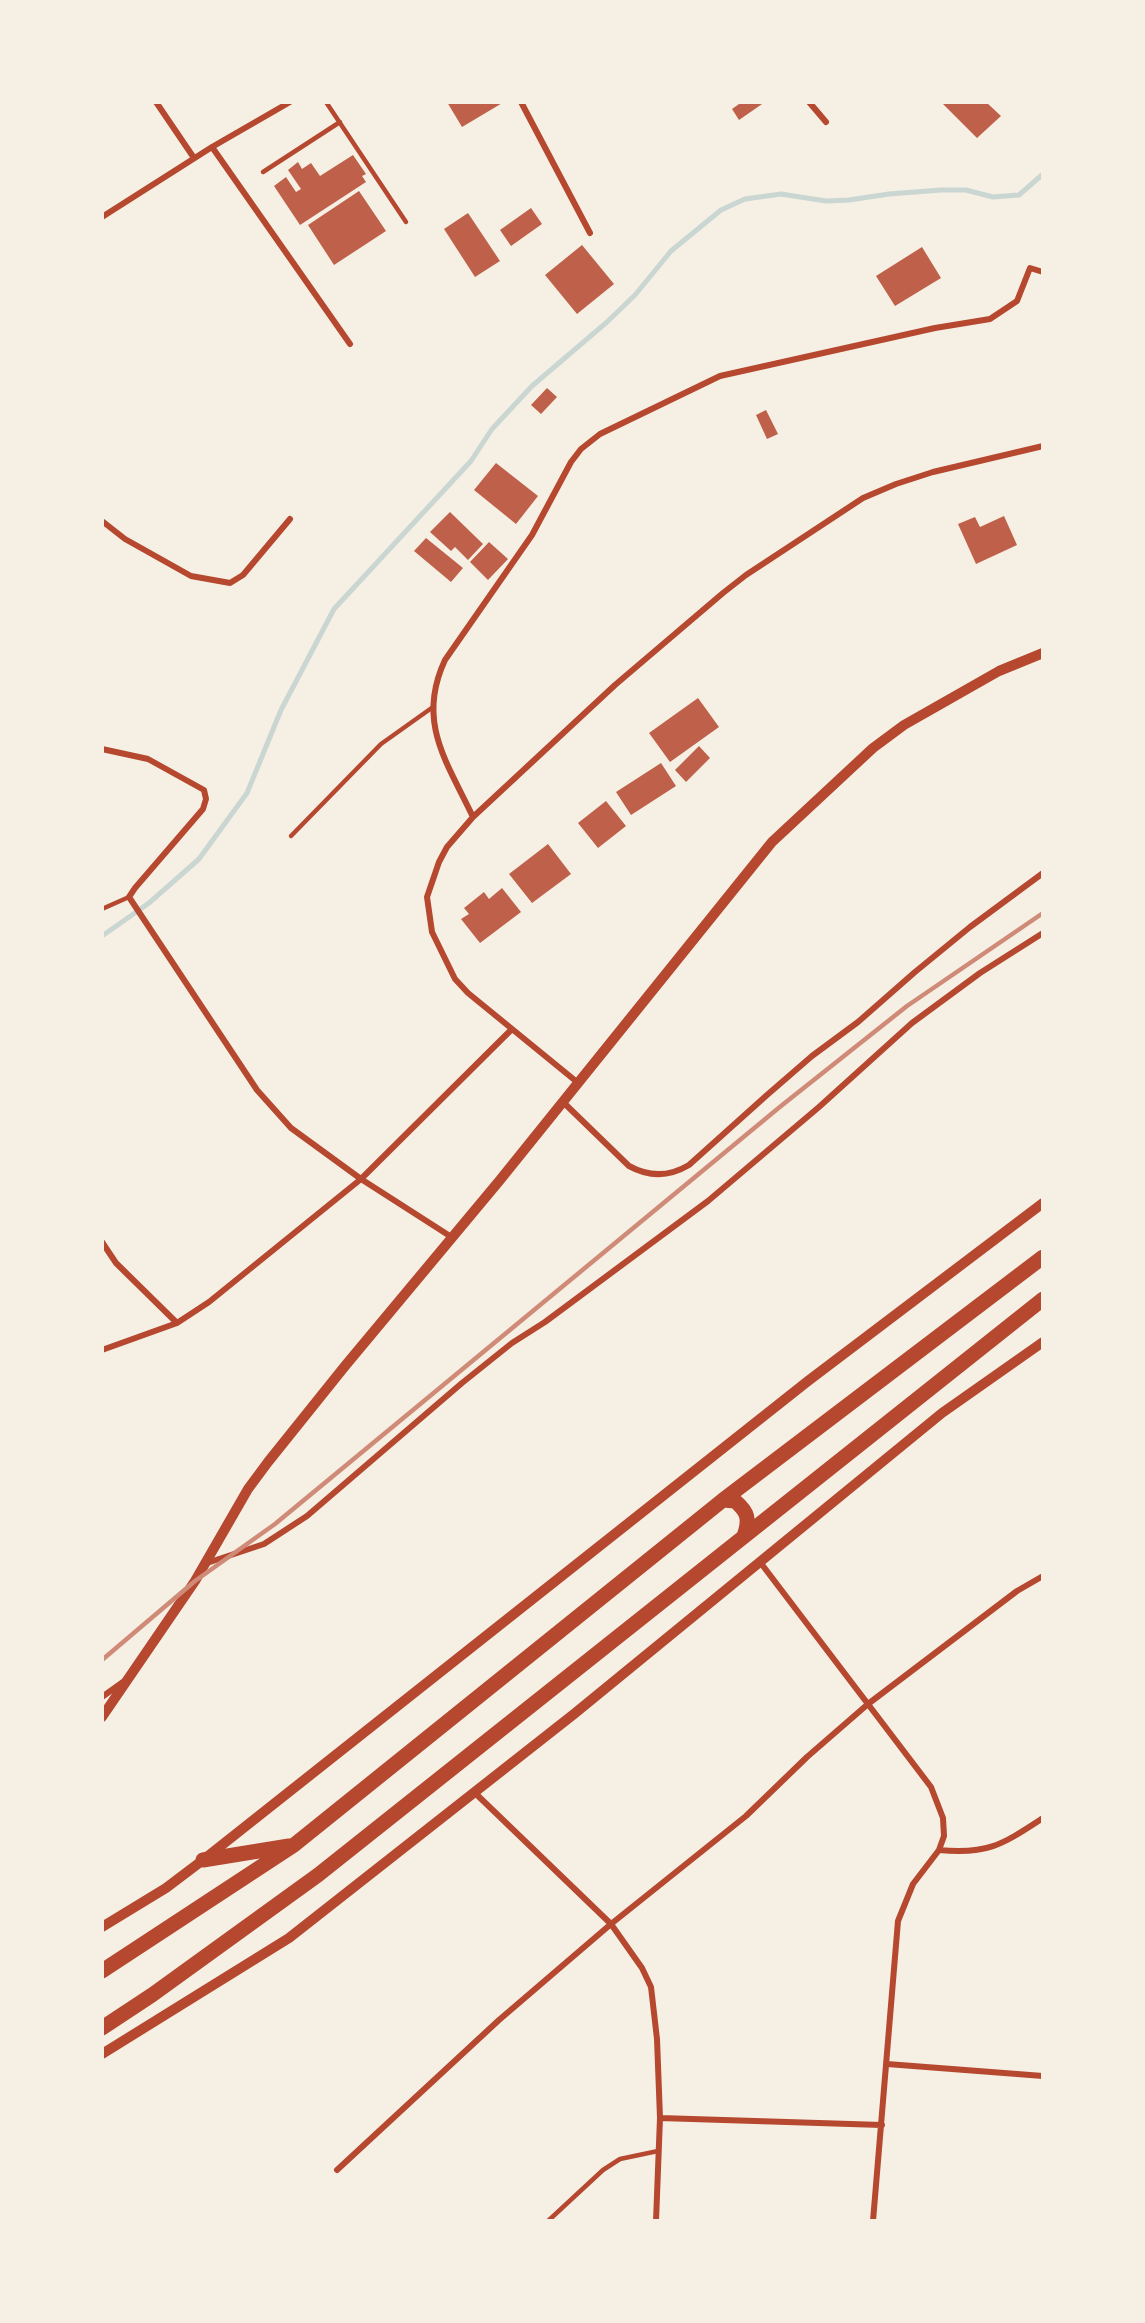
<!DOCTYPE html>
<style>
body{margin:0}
#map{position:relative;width:1145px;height:2323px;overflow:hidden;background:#f6efe4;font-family:Manrope,sans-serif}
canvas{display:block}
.frame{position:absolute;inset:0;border:104px solid #f6efe4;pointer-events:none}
</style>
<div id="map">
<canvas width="1145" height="2323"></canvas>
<div class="frame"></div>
</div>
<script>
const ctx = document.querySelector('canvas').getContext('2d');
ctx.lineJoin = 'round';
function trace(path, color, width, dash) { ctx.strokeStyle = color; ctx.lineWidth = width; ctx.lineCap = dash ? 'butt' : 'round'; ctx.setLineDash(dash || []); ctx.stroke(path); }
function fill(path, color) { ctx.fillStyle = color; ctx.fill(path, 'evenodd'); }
const stream = new Path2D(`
 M102,936L149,903L199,859L247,793L281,710L334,609L471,461L492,429L532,386L607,322L635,295L671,251L721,210L745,199L781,194L826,201L849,200L889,194L941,190H966L993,197L1019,195L1043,174`);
const building = new Path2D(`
 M447,102H504L462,127Z
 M737,102H765L739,120L732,109L739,104Z
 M946,102H986L1001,116L977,138L943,104Z
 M353,155L366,174L362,176L366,182L300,225L274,186L286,177L296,192L301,189L288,170L298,162L302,169L311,163L320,176Z
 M359,191L386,231L334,265L308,225Z
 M531,208L542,224L511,246L500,230Z
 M468,213L500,261L475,277L444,229Z
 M582,245L614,284L577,314L545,275Z
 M922,247L941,278L895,306L876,276Z
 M547,388L557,397L541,414L531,405Z
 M766,410L778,434L767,439L756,415Z
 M496,463L538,496L516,524L474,490Z
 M450,512L483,544L468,560L455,547L451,551L430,532Z
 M1004,516L1017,545L976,564L958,524L975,517L980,527Z
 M426,538L463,568L451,582L414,551Z
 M489,542L508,559L488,580L470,562Z
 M698,698L719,727L670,762L649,733Z
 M699,746L710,758L686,782L675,770Z
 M661,763L676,786L631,815L616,792Z
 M606,801L626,826L598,848L578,823Z
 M548,844L571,874L532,903L509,874Z
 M502,888L521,912L480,943L461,919L469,914L464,908L484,892L489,899Z`);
const service = new Path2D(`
 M326,102L406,222
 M263,172L340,122
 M291,836L381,744L433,707
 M102,909L129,897
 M548,2221L603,2170L620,2159L658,2151`);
const minor = new Path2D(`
 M156,102L194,158
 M521,102L590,233
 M809,102L826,122
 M212,147L350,344
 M102,217L212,147L290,102
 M102,521L125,539L191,576L230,583L243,575L290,519
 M102,749L148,759L204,790L206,799L203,809L135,888L129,897L257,1090L291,1128L361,1179L453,1238
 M473,817C447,762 416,722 445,660L532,535L571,462L581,449L600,434L720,376L935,328L990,319L1017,301L1030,268L1043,272
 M577,1082L468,993L455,979L432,932L427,897L439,862L447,847L473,817L615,685L723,593L746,575L863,498L896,484L933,472L1043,446
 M563,1102L629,1166C649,1177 669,1177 689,1165L767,1095L812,1056L858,1022L915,972L970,927L1043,873
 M102,1242L116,1263L177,1323
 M102,1350L177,1323L209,1302L361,1179L512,1029
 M760,1562L931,1787L943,1818L944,1836L939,1850L913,1884L898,1921L873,2221
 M207,1563L264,1544L307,1516L462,1383L512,1343L545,1322L708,1201L819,1107L912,1023L980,973L1043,933
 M102,1697L123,1682
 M474,1792L611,1924L642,1968L651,1987L657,2039L660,2118L656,2221
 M939,1850C988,1855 1003,1844 1043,1818
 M887,2064L1043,2076
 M660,2118L882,2125
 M337,2170L499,2020L611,1924L746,1816L807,1757L868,1704L1017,1591L1043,1576`);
const tertiary = new Path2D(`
 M102,1717L195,1581L248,1489L268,1462L345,1366L500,1180L772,842L873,748L904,725L999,671L1043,653
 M102,1927L166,1888L203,1860L808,1381L1043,1203
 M102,2054L289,1938L574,1714L942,1413L1043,1342`);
const primary = new Path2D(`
 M723,1500L735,1501C748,1512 750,1519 744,1536
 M203,1860L289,1846
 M102,1971L294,1845L723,1500L1043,1257
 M102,2028L152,1995L318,1875L1043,1299`);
const rail = new Path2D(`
 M102,1660L195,1581L275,1524L781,1106L907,1006L1043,913`);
trace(stream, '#c9d6d2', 5);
fill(building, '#bf614a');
trace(service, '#b5482f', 4.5);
trace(minor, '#b5482f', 6);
trace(tertiary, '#b5482f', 10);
trace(primary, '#b5482f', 15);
trace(rail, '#cf8b77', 4.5);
</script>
